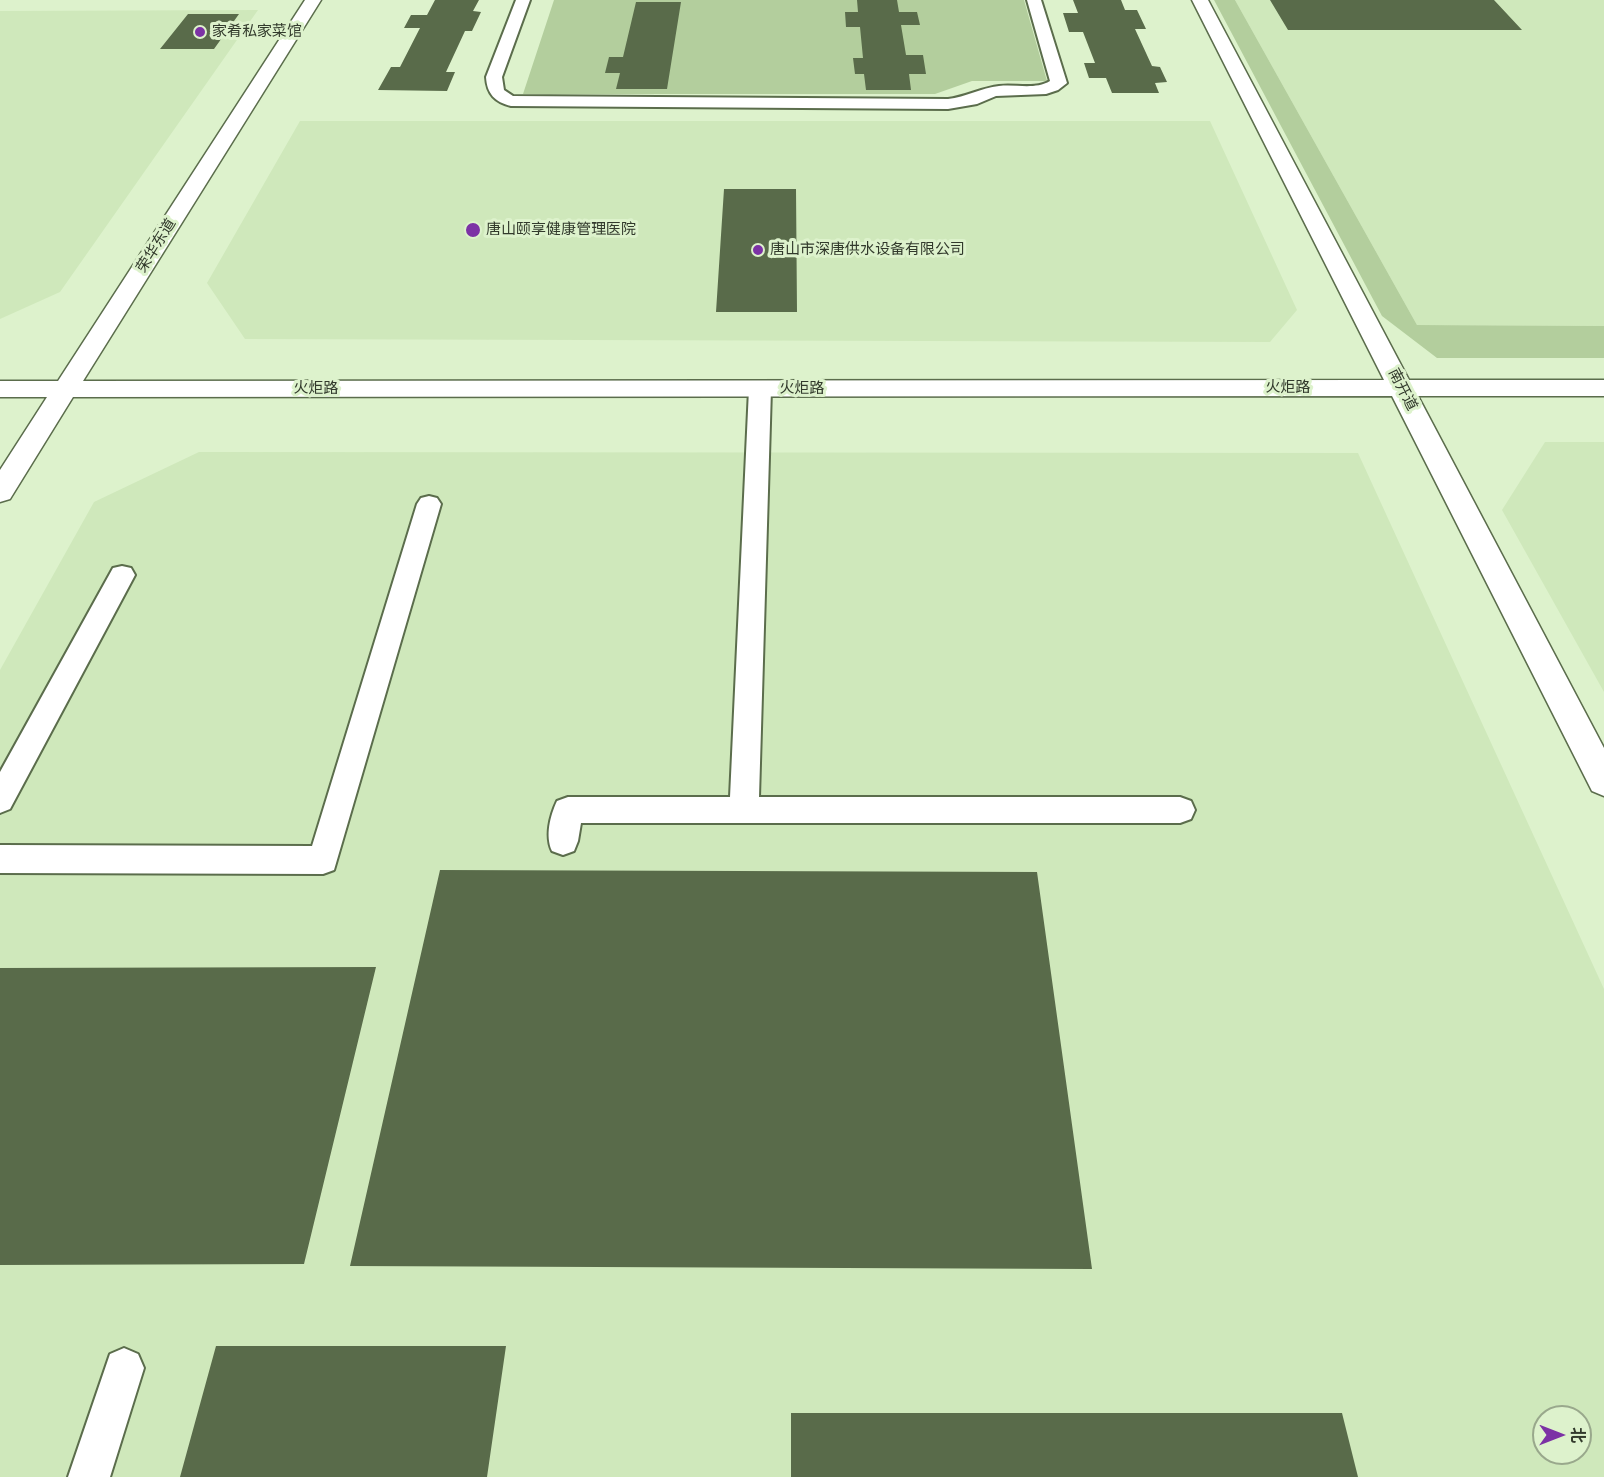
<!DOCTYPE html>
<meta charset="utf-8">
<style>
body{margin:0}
#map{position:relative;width:1604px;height:1477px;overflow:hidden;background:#ddf2cc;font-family:"Titillium Web","Noto Sans SC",sans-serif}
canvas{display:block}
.north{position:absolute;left:1532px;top:1405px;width:60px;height:60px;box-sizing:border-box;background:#ddf2cc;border:2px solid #99a88c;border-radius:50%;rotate:90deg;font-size:16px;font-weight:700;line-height:24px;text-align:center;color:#323a2c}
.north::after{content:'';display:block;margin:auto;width:21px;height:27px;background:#7c32a5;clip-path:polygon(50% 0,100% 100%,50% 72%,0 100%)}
</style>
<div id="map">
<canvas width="1604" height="1477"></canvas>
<div class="north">北</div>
</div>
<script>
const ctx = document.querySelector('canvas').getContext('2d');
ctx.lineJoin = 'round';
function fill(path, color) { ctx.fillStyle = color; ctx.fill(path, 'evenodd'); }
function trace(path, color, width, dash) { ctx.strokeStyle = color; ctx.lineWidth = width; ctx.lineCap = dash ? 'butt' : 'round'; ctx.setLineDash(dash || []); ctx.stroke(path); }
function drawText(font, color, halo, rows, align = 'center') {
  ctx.font = font + ' "Titillium Web","Noto Sans SC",sans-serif'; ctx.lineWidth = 6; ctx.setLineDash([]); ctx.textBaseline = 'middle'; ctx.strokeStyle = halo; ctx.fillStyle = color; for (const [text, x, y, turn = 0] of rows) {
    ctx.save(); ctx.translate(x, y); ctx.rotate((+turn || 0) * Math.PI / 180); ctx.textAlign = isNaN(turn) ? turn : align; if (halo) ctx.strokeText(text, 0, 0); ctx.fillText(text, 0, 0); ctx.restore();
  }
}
const built = new Path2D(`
 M1235,0H1604V326L1417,325Z
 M258,10L60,292L0,319V11Z
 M300,121H1210L1297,310L1270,342L245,339L207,283Z
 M1545,442H1604V692L1502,510Z
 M199,452L1358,453L1604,989V1477H0V670L94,502ZM1544,1417H1580V1453H1544Z`);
const green = new Path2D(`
 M554,0H1024L1047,81H972L935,94H523Z
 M1214,0H1235L1417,325L1604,326V358H1437L1382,316Z`);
const building = new Path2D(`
 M435,0H479L473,11L481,12L472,31H465L446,72H455L447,91L378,90L391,67H400L420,28H404L411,15H427Z
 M857,0H897L899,12H917L920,25H901L906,55H923L926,74H909L911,90H866L864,74H855L853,58H863L860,27H846L845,12H858Z
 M1073,0H1121L1125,10H1137L1146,29H1135L1152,66L1160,67L1167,82L1155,83L1159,93H1112L1106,78H1089L1084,63H1095L1083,32H1069L1063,13H1078Z
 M1270,0H1494L1522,30H1288Z
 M636,2H681L667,89H616L620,73H605L609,57H623Z
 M188,14H239L214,49H160Z
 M724,189H796L797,312H716Z
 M440,870L1037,872L1092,1269L350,1266Z
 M376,967L304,1264L0,1265V968Z
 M216,1346H506L487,1477H180Z
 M791,1413H1342L1358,1477H791Z`);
const service = new Path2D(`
 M516,0H530L502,77L504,90L513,96L948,99C966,97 981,88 999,86C1016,84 1035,90 1050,81L1027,0H1041L1067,83L1058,90L1046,94L996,96L977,104L948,109L511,106C495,102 487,94 486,77Z
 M760,382L768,384L771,389L759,797H1180L1191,801L1195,810L1191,819L1180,823H581L578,841L574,851L563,855L552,851C545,836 550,816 557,801L568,797H730L749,389L752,384Z
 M429,496L437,498L441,504L334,870L323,874L0,873V845L312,846L417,504L421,498Z
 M122,566L131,568L135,575L10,809L0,813V772L113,568Z
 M124,1348L138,1354L144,1368L110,1477H68L110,1354Z`);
const tertiary = new Path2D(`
 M305,0H321L83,381L1384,380L1192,0H1208L1409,380H1604V396H1418L1604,748V796L1592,791L1392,396L73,397L10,499L0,502V470L47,397H0V381H58Z`);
const markers = [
 [200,32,6,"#7c32a5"],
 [473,230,8,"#7c32a5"],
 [758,250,6,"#7c32a5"]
];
const farPoinames = [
 ["家肴私家菜馆",212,32],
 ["唐山颐享健康管理医院",486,230],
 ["唐山市深唐供水设备有限公司",770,250]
];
const farStreetnames = [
 ["荣华东道",157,246,-58],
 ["火炬路",1288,388],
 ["火炬路",316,389],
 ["火炬路",802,389],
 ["南开道",1402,390,63]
];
fill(built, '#cfe8bb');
fill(green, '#b3ce9d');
fill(building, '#596b4a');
trace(service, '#5b6d4c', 4);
trace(tertiary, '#5b6d4c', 3);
fill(service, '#fff');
fill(tertiary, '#fff');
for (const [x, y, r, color] of markers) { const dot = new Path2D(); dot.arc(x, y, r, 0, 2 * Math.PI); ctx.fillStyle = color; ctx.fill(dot); trace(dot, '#ddf2cc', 2); }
drawText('15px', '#323a2c', '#ddf2cc', farPoinames, 'left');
drawText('15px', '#323a2c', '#ddf2cc', farStreetnames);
</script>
